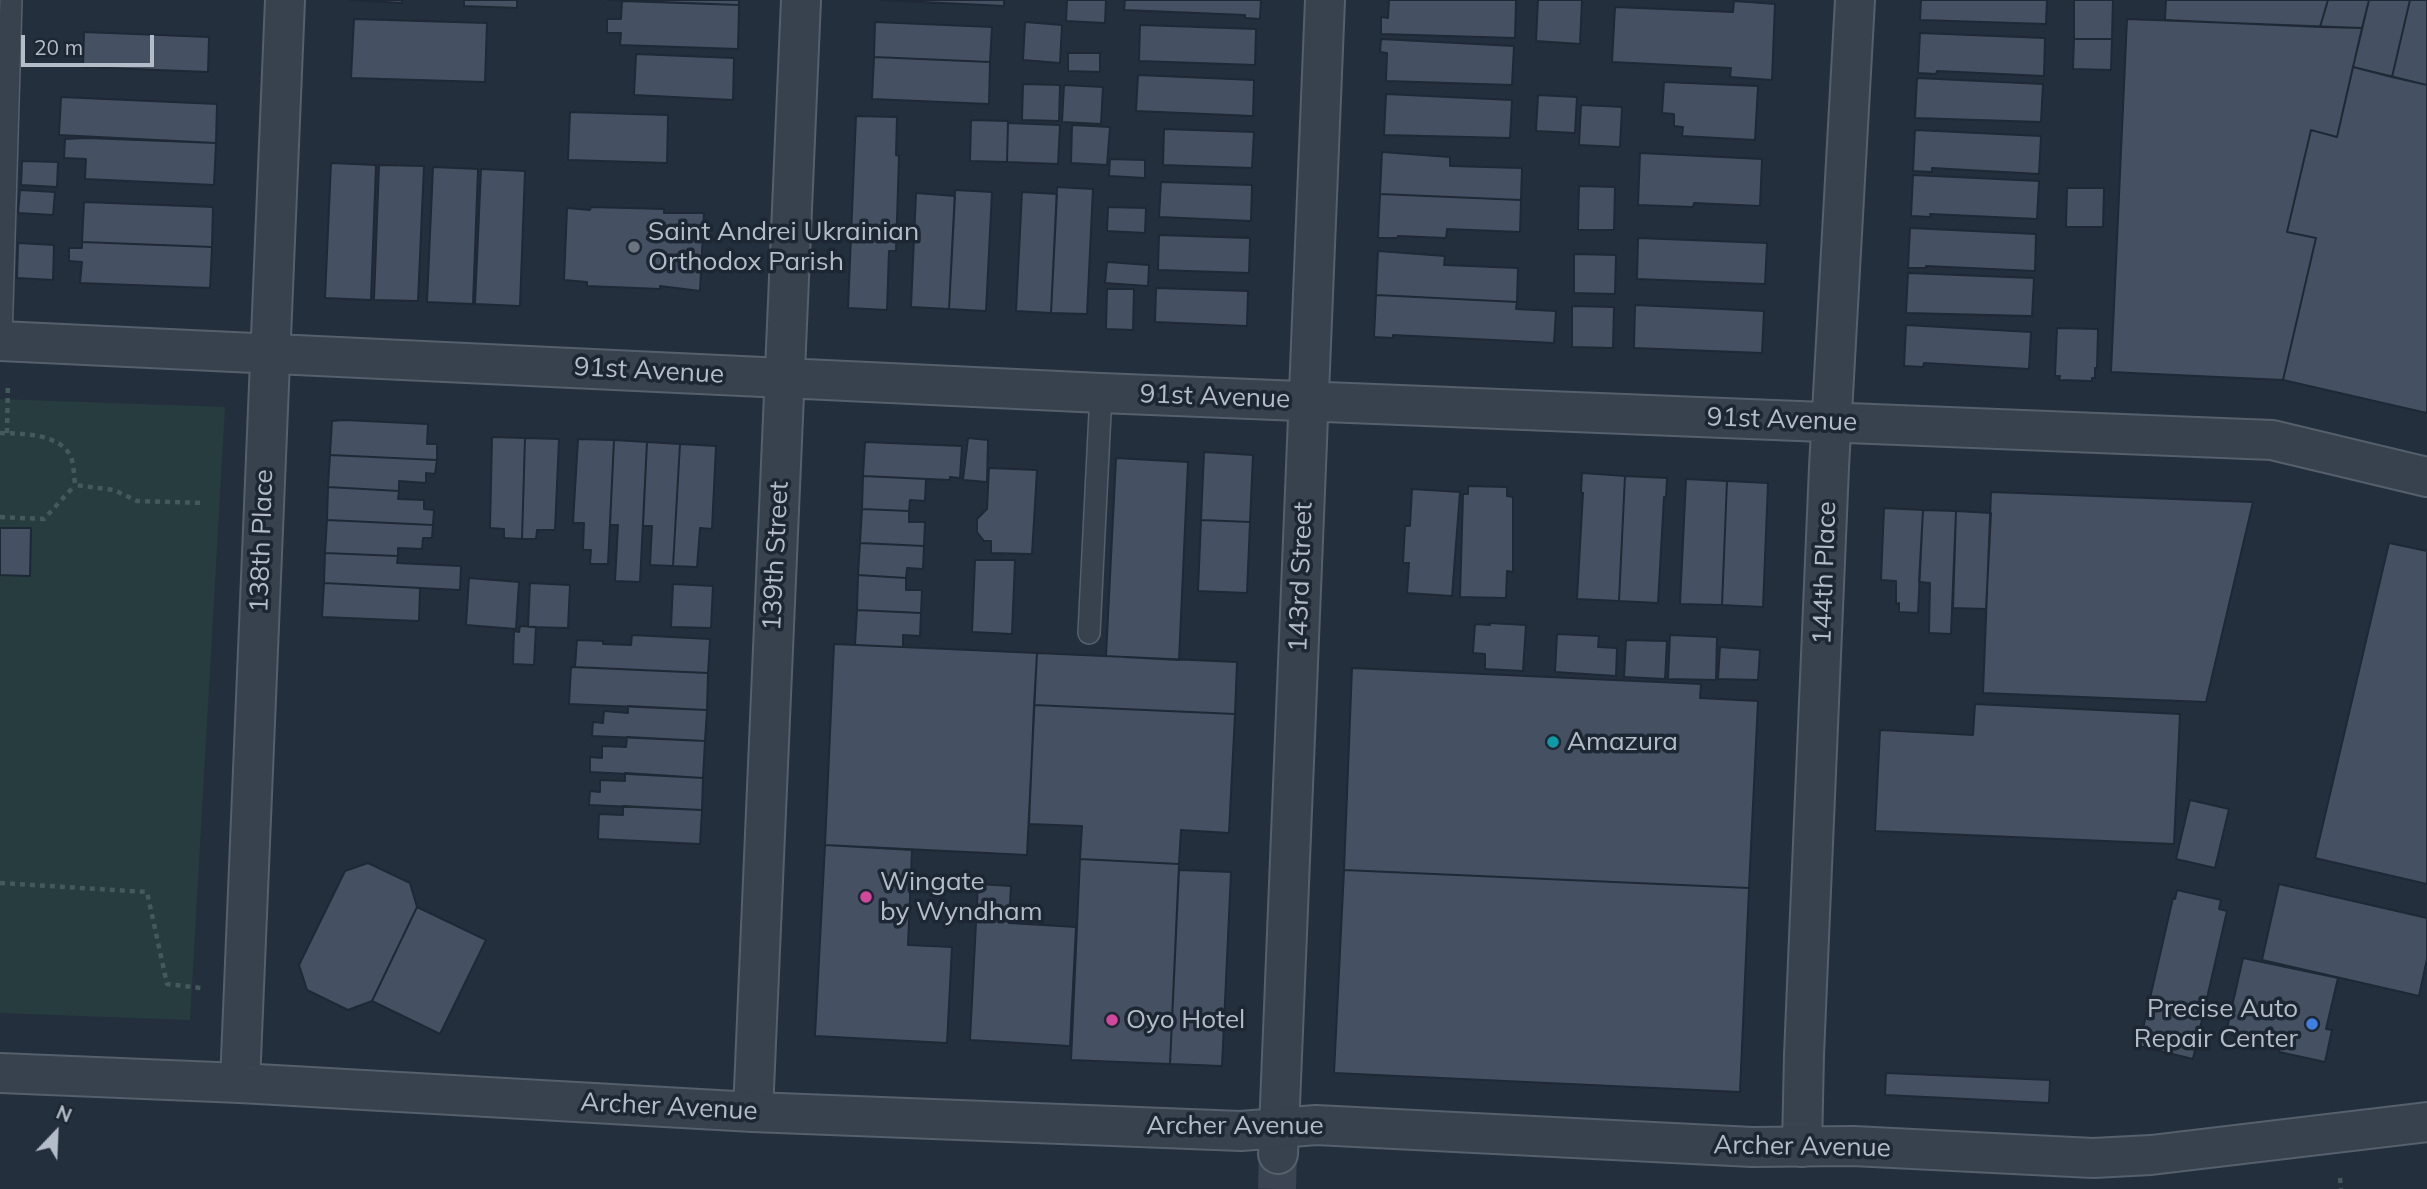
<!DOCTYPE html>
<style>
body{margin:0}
#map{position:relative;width:2427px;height:1189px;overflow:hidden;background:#242f3e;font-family:Mulish,sans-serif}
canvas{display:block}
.north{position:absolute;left:21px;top:1098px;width:70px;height:70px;-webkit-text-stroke:5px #1d2633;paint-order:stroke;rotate:23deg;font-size:19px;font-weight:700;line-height:28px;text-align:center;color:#b4bcc9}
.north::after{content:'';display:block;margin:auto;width:24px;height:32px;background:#b4bcc9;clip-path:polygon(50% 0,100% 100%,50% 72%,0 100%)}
.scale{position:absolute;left:21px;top:35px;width:133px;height:32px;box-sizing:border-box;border:4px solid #b4bcc9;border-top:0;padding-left:9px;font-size:21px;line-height:24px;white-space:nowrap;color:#b4bcc9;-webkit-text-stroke:5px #1d2633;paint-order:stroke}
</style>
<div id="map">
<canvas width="2427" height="1189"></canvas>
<div class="north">N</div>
<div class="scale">20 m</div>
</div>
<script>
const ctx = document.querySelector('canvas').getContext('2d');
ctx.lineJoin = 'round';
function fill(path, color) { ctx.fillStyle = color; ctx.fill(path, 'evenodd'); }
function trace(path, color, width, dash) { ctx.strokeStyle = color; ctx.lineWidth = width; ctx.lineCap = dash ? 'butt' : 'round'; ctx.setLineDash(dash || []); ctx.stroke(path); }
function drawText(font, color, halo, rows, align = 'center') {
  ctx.font = font + ' Mulish,sans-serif'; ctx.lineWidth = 7; ctx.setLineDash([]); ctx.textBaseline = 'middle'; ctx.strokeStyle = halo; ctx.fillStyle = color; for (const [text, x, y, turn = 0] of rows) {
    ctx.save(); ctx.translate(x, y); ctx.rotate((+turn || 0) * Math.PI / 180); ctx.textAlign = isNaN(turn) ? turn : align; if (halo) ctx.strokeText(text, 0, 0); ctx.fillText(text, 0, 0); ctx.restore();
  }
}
const green = new Path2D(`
 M0,399L225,407L190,1020L0,1013Z`);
const building = new Path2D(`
 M350,0H402V3Z
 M464,0H517V8L464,6Z
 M608,0H739V5Z
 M881,0H1004V6Z
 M1067,0H1106L1105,23L1066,21Z
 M1125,0H1261L1260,19L1245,18V15L1124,10Z
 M1389,0H1516L1515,38L1381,34V17L1388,18Z
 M1538,0H1582L1580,44L1536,41Z
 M1921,0H2047L2046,24L1920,20Z
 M2074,0H2113L2112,39H2074Z
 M2166,0H2328L2320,27L2165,20Z
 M2328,0H2369L2362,28L2320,27Z
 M2369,0H2410L2392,77L2353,67Z
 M2410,0H2427V85L2392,77Z
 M622,1L739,5L738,49L620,45L621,33H607V19H621Z
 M1734,1L1775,4L1772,80L1730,77L1731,68L1612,62L1615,7L1733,12Z
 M354,19L487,23L485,82L351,78Z
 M2127,19L2362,28L2337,137L2311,130L2287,232L2316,238L2283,380L2111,372Z
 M875,22L992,27L990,62L874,57Z
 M1025,22L1062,25L1060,63L1023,60Z
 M1140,25L1256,29L1255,65L1139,61Z
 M84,32L209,37L208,72L83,67Z
 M1920,33L2045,38L2044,76L1937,71L1936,74L1918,73Z
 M1381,39L1514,46L1512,85L1386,81L1387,53L1380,52Z
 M2074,39H2112L2111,70L2073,69Z
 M1068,53H1100V72L1068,71Z
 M636,54L734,58L733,100L634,95Z
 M874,57L990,62L989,104L872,99Z
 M2353,67L2427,85V413L2283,380L2316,238L2287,232L2311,130L2337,137Z
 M1138,75L1254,80L1253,116L1136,111Z
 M1917,78L2043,84L2041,122L1915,118Z
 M1664,82L1758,86L1755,140L1682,136L1683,127L1674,126V114L1662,113Z
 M1023,84L1060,85L1059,121L1022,120Z
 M1064,85L1103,87L1101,124L1062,122Z
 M1386,94L1512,100L1510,138L1384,135Z
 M1538,95L1577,97L1575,133L1536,131Z
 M61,97L217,104L216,143L59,135Z
 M1581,105L1622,107L1620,147L1579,145Z
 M570,112L668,115L667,163L568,160Z
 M856,116L897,117L896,155L899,156L896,251H889L887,310L848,308Z
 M971,120L1008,121L1007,162L970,161Z
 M1008,123L1060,125L1058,164L1007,162Z
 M1072,125L1110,127L1107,165L1071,163Z
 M1164,129L1254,132L1252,168L1163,165Z
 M1915,130L2041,136L2039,174L1932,168V172L1913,171Z
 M87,138L216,143L214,185L85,179L86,159L64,158L65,139Z
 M1382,152L1450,157V166L1522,168L1521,200L1380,194Z
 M1640,153L1762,159L1760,206L1694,203L1693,207L1638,205Z
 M1110,159L1145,160V178L1109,176Z
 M22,161L58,162L57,187L21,185Z
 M331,163L376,165L371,300L325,298Z
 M379,165L424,166L418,301L374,300Z
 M433,167L478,169L473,304L427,302Z
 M481,169L525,171L520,306L475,304Z
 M1913,175L2039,181L2037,219L1930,214L1931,217L1911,216Z
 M1161,182L1252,185L1251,221L1159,217Z
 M1579,186L1615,187L1614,230H1578Z
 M1057,187L1093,189L1087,314L1051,313Z
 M2067,188H2104L2103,227H2066Z
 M20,190L55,192L53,215L18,213Z
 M955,190L992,192L986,311L949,309Z
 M1022,192L1057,194L1051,313L1016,311Z
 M916,193L955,196L949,309L911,307Z
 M1380,194L1521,200L1520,232L1447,229L1446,238L1398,236L1397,238H1378Z
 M84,202L213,207L212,247L82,242Z
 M591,207L664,209V213H704L700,291L660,286V289L587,286V282L564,280L567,208L590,210Z
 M1108,207L1146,208L1145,233L1107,231Z
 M1910,228L2036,234L2035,271L1926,266V268H1908Z
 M1159,235L1250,238L1249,273L1158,270Z
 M1638,238L1767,243L1765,284L1637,279Z
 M82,242L212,247L210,288L80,283L82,262L69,261V248H82Z
 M18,243L54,245L53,280L17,278Z
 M1378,251L1445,256L1444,265L1518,268L1517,302L1376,295Z
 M1574,254L1616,255L1615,294L1574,293Z
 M1107,262L1149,265L1148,286L1105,283Z
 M1908,273L2034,278L2032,316L1906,313Z
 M1156,288L1248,291L1247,326L1155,322Z
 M1107,289H1134L1133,330L1106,329Z
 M1376,295L1517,302L1516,309L1556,311L1554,343L1393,335V338L1374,337Z
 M1635,305L1764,311L1762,353L1634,348Z
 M1572,306L1614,307L1613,348L1572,347Z
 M1906,325L2031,332L2029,369L1924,363L1923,367L1904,366Z
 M2057,328L2098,329L2097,368H2095V378H2092V381L2059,380L2060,376H2055Z
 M344,420L428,424L427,444H437V460L330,455L332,421Z
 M492,437L525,438L522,539L504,538V529L490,528Z
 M525,438L559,439L555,530H537L536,539H522Z
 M968,438L988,440L987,482L963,480Z
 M578,439L614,440L608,564H590L591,550H583L584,523H573Z
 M614,440L647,442L640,582L615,581L618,525H610Z
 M647,442L680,444L673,566L650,565L652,526H643Z
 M865,442L962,446L960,478L950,477V480L863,476Z
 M680,444L716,446L712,529L700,528L697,567L673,566Z
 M1204,452L1253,455L1250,522L1201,520Z
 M330,455L437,460L435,474L426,473V483L399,481V491L328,487Z
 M1116,458L1188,462L1179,660L1106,656Z
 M989,468L1037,470L1032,554L991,553V541H984L977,532V519L987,509Z
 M1582,473L1625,476L1619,601L1577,599L1583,493L1581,492Z
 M863,476L926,479L925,501L910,500L909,511L862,509Z
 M1625,476L1667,478L1666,497H1664L1658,603L1619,601Z
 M1686,479L1727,481L1722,605L1680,604Z
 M1727,481L1768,483L1763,607L1722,605Z
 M1468,486L1507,487V496L1513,497V572L1507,571L1506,598L1460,597L1463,494H1468Z
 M328,487L399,491L398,499L424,500V509L434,510L433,525L327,520Z
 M1412,489L1460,492L1452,596L1407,593L1409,563H1403L1405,526H1410Z
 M1991,492L2253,502L2206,702L1983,693Z
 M1884,508L1923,510L1918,613L1899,612V603L1896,604V581L1881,580Z
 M862,509L909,511V522H925L924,546L860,543Z
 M1923,510L1956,511L1951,634L1929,633L1930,583L1919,582Z
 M1956,511L1991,513L1986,609L1953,608Z
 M327,520L433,525L432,538H423L422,549L398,548V556L325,553Z
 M1201,520L1250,522L1247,593L1198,591Z
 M0,528H31L30,576L0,575Z
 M860,543L924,546L923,569L907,568L906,578L858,575Z
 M2389,543L2427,551V884L2315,858Z
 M325,553L398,556L397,563L461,566L460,590L324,583Z
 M975,560H1015L1012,634L972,632Z
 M858,575L906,578V590H922L921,613L857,610Z
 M469,578L519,582L516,629L466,625Z
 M324,583L420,588L419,621L322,617Z
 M530,583L570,585L568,628L528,627Z
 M673,584L713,586L711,628L671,627Z
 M857,610L921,613L920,636L903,635V647L855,645Z
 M1489,623L1526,625L1523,671L1485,669V654L1473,653L1475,624L1490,625Z
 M520,626L536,627L534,665L513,664L514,631L519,632Z
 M1557,634L1599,636L1598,647L1617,648L1616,676L1555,672Z
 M632,635L710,639L708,673L575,667L577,640L603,641V644L631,645Z
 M1670,635L1717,637L1716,680L1668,679Z
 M1626,640L1667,641L1665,679L1624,677Z
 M834,644L1037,653L1027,855L825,845Z
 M1720,647L1760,650L1758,680L1718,679Z
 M1037,653L1237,662L1235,714L1034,705Z
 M571,667L708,673L707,710L569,704Z
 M1352,668L1701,684L1700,698L1758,701L1749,888L1344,870Z
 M1975,704L2180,714L2174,844L1875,831L1880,730L1973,735Z
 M1034,705L1235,714L1229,833L1181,830L1179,864L1080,859L1082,826L1029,824Z
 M628,706L707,710L705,741L592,736L593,722L603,723L604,711L628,713Z
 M627,737L705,741L703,778L590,772V757L602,758V746L626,747Z
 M625,773L703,778L702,810L589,805L590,791L600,792V780L625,781Z
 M2190,800L2229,809L2215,868L2176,859Z
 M623,806L702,810L700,844L598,839L599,814L623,815Z
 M825,845L912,850L908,945L952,947L947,1043L815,1036Z
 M1080,859L1179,864L1170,1064L1071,1060Z
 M368,863L410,883L417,907L372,1001L348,1010L307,990L299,965L345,871Z
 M1179,870L1231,872L1222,1066L1170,1064Z
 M1344,870L1749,888L1740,1092L1334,1073Z
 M978,884L1011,886L1009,923L1076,927L1070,1046L970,1040Z
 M2279,884L2427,918V959L2419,996L2262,960Z
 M2177,890L2221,900L2219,909L2227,911L2193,1059L2139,1046L2173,898L2175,899Z
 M417,907L486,940L440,1034L372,1001Z
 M2243,958L2338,978L2326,1029L2332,1030L2325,1062L2279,1052L2280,1045L2226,1033Z
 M1886,1073L2050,1080L2049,1103L1885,1095Z`);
const minorTunnel = new Path2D(`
 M1277,1189L1278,1154`);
const path = new Path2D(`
 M0,433C23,434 60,433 71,457C74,465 74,477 75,485L114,490L137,501L205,503
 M7,433L8,383
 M0,517L44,519L75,485
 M0,883L147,892L167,984L201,988
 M2340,1178L2341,1189`);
const service = new Path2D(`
 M1,341L11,0
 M1089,633L1101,393`);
const minor = new Path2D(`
 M0,341L1101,393L2272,440L2427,477
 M240,1083L285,0
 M753,1112L801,0
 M1802,1147L1804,1055L1829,467L1855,0
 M1278,1154L1325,0`);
const tertiary = new Path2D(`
 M0,1073L240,1083L753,1112L1241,1131L1316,1125L1752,1147L1853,1146L2093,1158L2151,1155L2427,1122`);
const markers = [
 [634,247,7,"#6b7280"],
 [1553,742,7,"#0f9aa8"],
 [866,897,7,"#d1479c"],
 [1112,1020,7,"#d1479c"],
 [2312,1024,7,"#3f7fe0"]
];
const poiNames = [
 ["Saint Andrei Ukrainian",648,232],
 ["Orthodox Parish",648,262],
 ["Amazura",1567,742],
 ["Wingate",880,882],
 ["by Wyndham",880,912],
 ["Precise Auto",2298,1009,"right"],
 ["Repair Center",2298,1039,"right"],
 ["Oyo Hotel",1126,1020]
];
const streetNames = [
 ["91st Avenue",649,371,3],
 ["91st Avenue",1215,397,2],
 ["91st Avenue",1782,420,2],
 ["138th Place",262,541,-88],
 ["139th Street",776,556,-87],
 ["144th Place",1825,573,-88],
 ["143rd Street",1301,577,-88],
 ["Archer Avenue",669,1107,3],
 ["Archer Avenue",1235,1126],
 ["Archer Avenue",1802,1147,1]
];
fill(green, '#263c3f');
fill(building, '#455162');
trace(building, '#1f2835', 2);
trace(minorTunnel, '#3a4453', 38, [38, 19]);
trace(service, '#565f6c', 24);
trace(minor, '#565f6c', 42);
trace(tertiary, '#565f6c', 42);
trace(path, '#44595c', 4.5, [5, 5]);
trace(service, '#38414e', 21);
trace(minor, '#38414e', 38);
trace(tertiary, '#38414e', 38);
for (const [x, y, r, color] of markers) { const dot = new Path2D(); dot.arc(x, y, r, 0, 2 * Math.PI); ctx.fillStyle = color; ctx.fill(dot); trace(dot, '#1d2633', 2.5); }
drawText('26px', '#b4bcc9', '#1d2633', poiNames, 'left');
drawText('26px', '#b4bcc9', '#1d2633', streetNames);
</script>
